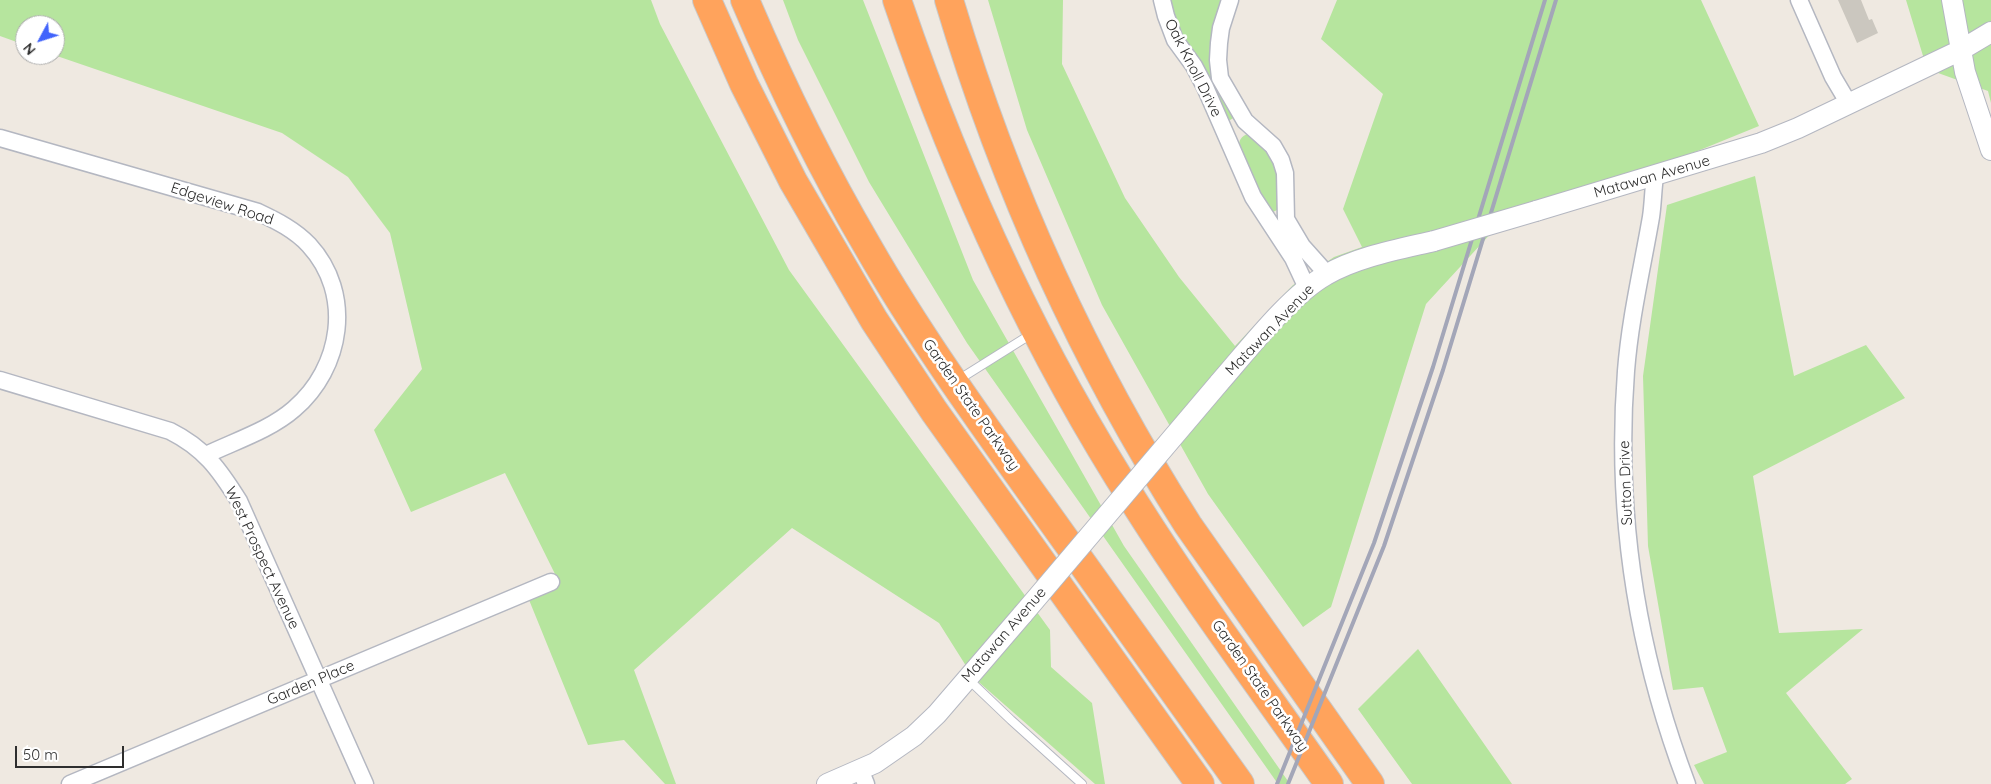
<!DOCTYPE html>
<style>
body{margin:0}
#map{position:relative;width:1991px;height:784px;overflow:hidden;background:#efe9e1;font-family:Quicksand,sans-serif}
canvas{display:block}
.north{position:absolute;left:15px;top:15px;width:50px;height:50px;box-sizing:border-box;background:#fff;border:1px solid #ababab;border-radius:50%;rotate:230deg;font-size:14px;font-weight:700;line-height:20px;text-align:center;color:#2e2e2e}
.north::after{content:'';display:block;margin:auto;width:18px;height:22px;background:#4264fb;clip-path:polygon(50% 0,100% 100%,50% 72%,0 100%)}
.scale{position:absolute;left:15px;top:746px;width:109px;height:22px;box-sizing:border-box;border:2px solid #2e2e2e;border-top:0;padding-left:6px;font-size:15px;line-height:18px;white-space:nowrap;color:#2e2e2e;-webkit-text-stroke:4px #fff;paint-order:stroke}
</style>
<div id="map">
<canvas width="1991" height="784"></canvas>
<div class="north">N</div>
<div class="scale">50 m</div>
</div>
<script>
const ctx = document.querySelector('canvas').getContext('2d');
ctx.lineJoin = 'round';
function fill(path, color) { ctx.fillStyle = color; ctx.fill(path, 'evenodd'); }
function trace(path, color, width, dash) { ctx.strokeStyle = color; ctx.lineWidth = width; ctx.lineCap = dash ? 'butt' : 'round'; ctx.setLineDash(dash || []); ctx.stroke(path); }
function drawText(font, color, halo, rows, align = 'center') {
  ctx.font = font + ' Quicksand,sans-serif'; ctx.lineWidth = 5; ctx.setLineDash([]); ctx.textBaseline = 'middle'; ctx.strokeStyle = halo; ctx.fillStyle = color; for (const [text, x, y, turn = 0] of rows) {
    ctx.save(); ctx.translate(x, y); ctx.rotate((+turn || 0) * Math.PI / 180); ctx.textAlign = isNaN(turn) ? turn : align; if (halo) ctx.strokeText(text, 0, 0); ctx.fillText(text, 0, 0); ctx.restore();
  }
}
const green = new Path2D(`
 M0,0H651L660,24L789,270L1050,630L1051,667L1092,703L1105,784H1095L973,677L939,623L792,528L634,670L676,784H665L624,740L588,745L525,590L555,574L505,473L411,512L374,430L422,369L390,233L348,177L282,133L54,55L55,25H25V45L0,36Z
 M783,0H863L973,280L1124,546L1290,784H1278L967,343L869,182L798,40Z
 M988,0H1063L1062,64L1125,198L1179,277L1235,346L1293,285L1334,257L1362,247L1343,209L1383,94L1321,39L1337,0H1701L1759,126L1528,220L1494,230L1426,304L1331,607L1303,627L1208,494L1102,305L1027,130Z
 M1169,0H1224L1213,32L1235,117L1230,120L1226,118L1180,36Z
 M1906,0H1991V103L1988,91L1927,69Z
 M1248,134L1252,135L1276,161L1279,205L1277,210L1273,212L1266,209L1239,147C1239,140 1241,136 1248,134Z
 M1755,176L1794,376L1866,345L1905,398L1753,476L1779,633L1863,629L1786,693L1852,779L1845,784H1704L1694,765L1727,752L1703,687L1673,690L1648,546L1643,376L1667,205Z
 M1418,649L1512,784H1412L1358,709Z`);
const building = new Path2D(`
 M1838,0H1861L1869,20L1872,19L1878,33L1857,43Z`);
const service = new Path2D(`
 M958,380L1033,333
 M968,679L1011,720L1082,784`);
const minor = new Path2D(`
 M1162,0L1166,16L1175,40L1194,66L1205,87L1253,197L1293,258L1307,288
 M1230,0L1221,28L1219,43L1218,60L1220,78L1245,121L1273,146L1281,160L1285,173L1286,219L1302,246L1327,274
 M1799,0L1833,77L1849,104
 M0,138L258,212C277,221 295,230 309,245C354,294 342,368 294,409C270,430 235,441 206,455
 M1655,176C1653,190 1653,204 1651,217C1642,269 1630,319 1626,371C1615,512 1637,652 1687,784
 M0,380L170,431C204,448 219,469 239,501L365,784
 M860,769L866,784
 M70,784L551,582`);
const tertiary = new Path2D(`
 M1952,0L1965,72L1991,150
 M1536,211L1761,143L1798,128L1961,50L1991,32
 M1219,383C1248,350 1289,296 1326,275C1356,257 1400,249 1434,241
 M827,784L875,763L914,736L937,714L1023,614`);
const motorway = new Path2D(`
 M707,0L744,84L793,181L874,320L934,411L1200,784
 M745,0C781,85 821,167 868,247C919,336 979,419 1039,503C1106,596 1173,690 1240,784
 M897,0C957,177 1035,348 1136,505C1196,600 1264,691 1329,784
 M949,0C1004,185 1084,362 1188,525L1370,784`);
const rail = new Path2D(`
 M1277,784L1374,543L1433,367L1545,0
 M1288,784L1384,546L1443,370L1556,0`);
const tertiaryBridge = new Path2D(`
 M1434,241L1536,211
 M1023,614L1219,383`);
const streetNames = [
 ["Oak Knoll Drive",1193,68,63],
 ["Matawan Avenue",1652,177,-16],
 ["Edgeview Road",222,204,18],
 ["Matawan Avenue",1270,330,-46],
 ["Garden State Parkway",971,405,55],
 ["Sutton Drive",1626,483,-92],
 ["West Prospect Avenue",262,558,65],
 ["Matawan Avenue",1004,635,-49],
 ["Garden Place",311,683,-23],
 ["Garden State Parkway",1260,686,55]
];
fill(green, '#b6e59e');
fill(building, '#cbc7bf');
trace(service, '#b4b7c1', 10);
trace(minor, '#b4b7c1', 19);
trace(tertiary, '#b4b7c1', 22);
trace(motorway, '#c9c9c9', 30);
trace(service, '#fff', 8);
trace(minor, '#fff', 16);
trace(tertiary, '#fff', 20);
trace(motorway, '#ffa35c', 28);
trace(rail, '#a3a6b8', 4);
trace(tertiaryBridge, '#b4b7c1', 22, []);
trace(tertiaryBridge, '#fff', 20);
drawText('15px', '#2e2e2e', '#fff', streetNames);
</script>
